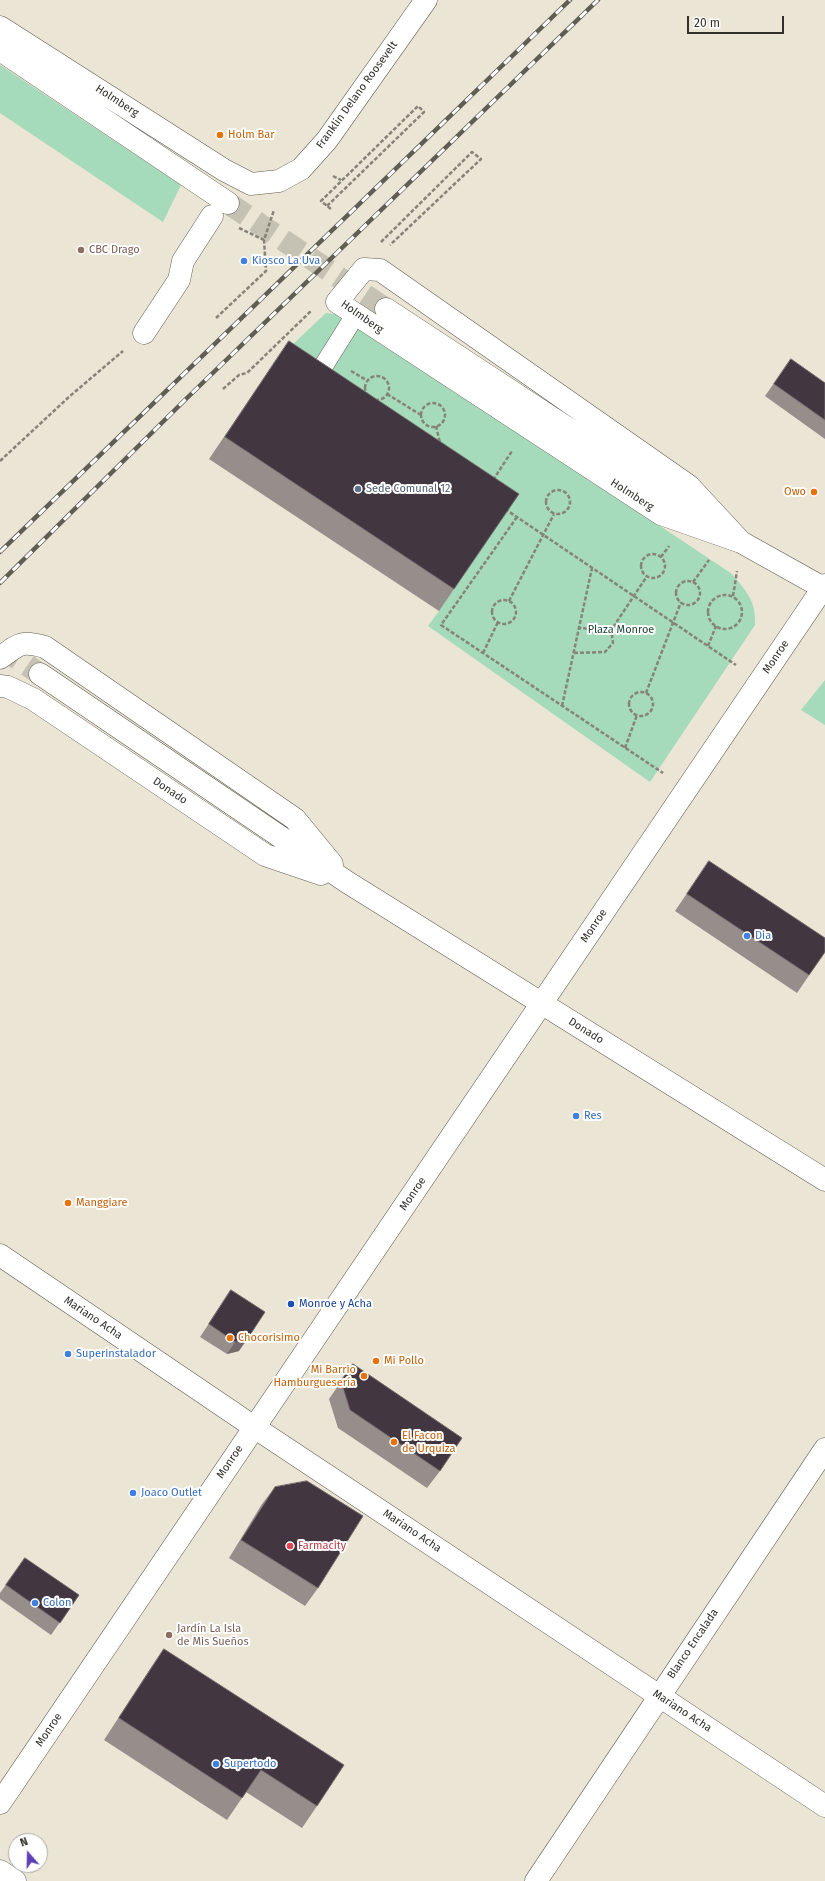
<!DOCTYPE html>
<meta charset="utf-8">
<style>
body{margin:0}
#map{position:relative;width:825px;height:1881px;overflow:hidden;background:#eae5d5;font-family:"Fira Sans",sans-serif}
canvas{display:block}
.north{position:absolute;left:8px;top:1833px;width:40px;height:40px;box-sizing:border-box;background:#fff;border:1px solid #adacaa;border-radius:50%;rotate:340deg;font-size:11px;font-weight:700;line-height:16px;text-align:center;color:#32302a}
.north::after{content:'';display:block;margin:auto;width:14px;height:18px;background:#5e3fb7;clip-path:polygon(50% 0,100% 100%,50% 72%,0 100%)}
.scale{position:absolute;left:687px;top:16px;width:97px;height:18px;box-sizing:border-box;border:2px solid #32302a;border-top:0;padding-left:5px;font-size:12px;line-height:14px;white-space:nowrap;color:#32302a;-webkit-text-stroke:3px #fff;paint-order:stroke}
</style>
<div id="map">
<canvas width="825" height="1881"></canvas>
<div class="north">N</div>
<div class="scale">20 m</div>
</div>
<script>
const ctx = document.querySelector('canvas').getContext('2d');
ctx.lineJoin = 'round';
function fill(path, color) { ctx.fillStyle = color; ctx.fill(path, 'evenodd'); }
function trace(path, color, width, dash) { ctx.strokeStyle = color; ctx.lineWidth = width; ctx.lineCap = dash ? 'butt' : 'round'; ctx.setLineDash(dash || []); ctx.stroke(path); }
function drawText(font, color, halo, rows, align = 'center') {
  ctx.font = font + ' "Fira Sans",sans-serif'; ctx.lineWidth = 4; ctx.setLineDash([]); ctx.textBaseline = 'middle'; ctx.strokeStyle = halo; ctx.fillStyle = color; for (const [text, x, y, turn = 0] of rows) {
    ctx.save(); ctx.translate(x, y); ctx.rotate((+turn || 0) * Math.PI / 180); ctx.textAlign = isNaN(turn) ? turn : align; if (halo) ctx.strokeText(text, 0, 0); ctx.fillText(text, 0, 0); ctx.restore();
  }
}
const green = new Path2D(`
 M0,65L181,185L163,222L0,113Z
 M326,313L344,315L732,574C747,592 756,601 755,625L650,782L428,626L439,611L273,363Z
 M825,680V725L801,710Z`);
const streetTunnel = new Path2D(`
 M228,203L386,309
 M0,647L40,674`);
const path = new Path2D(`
 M333,176L341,180
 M327,206L424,112L418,106L321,201L331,209
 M239,228L264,240
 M381,242L472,152L481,159L390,245
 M216,318L266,271L264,240L274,210
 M351,371L368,381
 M365 388a12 12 0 1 1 24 0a12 12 0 1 1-24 0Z
 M223,389L239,375L247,373L311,311
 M387,394L421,415
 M421 415a12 12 0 1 1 24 0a12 12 0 1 1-24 0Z
 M436,426L440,443
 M0,461L70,396L123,351
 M493,480L512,451
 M546 502a12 12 0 1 1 24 0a12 12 0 1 1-24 0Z
 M505,509L736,665
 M517,517L441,625L663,773
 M641 566a12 12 0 1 1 24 0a12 12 0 1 1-24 0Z
 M661,557L669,546
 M676 593a12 12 0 1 1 24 0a12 12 0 1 1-24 0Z
 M693,582L709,560
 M708 612a17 17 0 1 1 34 0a17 17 0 1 1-34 0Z
 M733,596L737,571
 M492 612a12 12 0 1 1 24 0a12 12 0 1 1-24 0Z
 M509,601L554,514
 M610,632L647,576
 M708,646L716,626
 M483,653L498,622
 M574,653L605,652L613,643L612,635L607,630L579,628
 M629 704a12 12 0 1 1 24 0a12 12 0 1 1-24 0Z
 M646,693L681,602
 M562,706L592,568
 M625,748L637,715`);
const lane = new Path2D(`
 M314,381L356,314`);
const street = new Path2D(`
 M0,27L224,170L251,184L279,181L301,169L327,140L426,0
 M0,50L228,203
 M364,269L380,270L689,486L741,542L661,514L337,302Z
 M386,309L741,542L825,589
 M144,333L179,280L183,261L212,216
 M0,658C19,644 21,640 45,647L295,819L332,864
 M40,674L347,882L825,1180
 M0,686L8,687L33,699L265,855L321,874
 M0,1255L254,1427L825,1806
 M0,1871L15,1881
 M536,1881L825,1449`);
const secondary = new Path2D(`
 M0,1803L825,585`);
const rail = new Path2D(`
 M0,552L570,0
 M0,583L187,398L598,0`);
const wall = new Path2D(`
 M289,341L454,589L439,611L209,459Z
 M791,359L825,383V439L765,396Z
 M709,861L825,952L797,993L675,911Z
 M231,1290L239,1351L227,1354L200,1337Z
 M353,1364L440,1471L427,1488L338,1428L329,1399Z
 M275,1487L318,1588L305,1606L229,1558L262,1504Z
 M25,1558L79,1595L51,1635L0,1599V1593Z
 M164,1649L317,1806L302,1828L246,1792L227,1820L104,1740L149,1671Z`);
const shadedWall = new Path2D(`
 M248,1338L239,1351L227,1354L235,1342Z`);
const building = new Path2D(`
 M289,341L519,494L454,589L225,437Z
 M791,359L825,383V420L774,384Z
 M709,861L825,938V952L809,975L687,894Z
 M231,1290L265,1312L248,1338L235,1342L209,1324Z
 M353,1364L462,1438L440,1471L350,1410L341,1381Z
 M307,1481L363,1516L318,1588L241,1540L275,1487Z
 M25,1558L79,1595L60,1623L6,1585Z
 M164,1649L344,1765L317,1806L261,1770L242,1798L119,1718Z`);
const markers = [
 [220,135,4,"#e8710a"],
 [81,250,4,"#8d6e63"],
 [244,261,4,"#3f7fe0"],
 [358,489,4,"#5c6f8a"],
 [814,492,4,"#e8710a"],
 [747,936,4,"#3f7fe0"],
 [576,1116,4,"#3f7fe0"],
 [68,1203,4,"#e8710a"],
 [291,1304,4,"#1a4fb4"],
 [230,1338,4,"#e8710a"],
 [68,1354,4,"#3f7fe0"],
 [376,1361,4,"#e8710a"],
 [364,1376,4,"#e8710a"],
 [394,1442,4,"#e8710a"],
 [133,1493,4,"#3f7fe0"],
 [290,1546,4,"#e0444e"],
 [35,1603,4,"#3f7fe0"],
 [169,1635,4,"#8d6e63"],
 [216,1764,4,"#3f7fe0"]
];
const streetNames = [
 ["Franklin Delano Roosevelt",357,95,-54],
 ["Holmberg",117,101,33],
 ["Holmberg",362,317,35],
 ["Holmberg",632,495,33],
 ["Monroe",776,657,-56],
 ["Donado",170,791,34],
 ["Monroe",594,926,-56],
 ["Donado",586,1031,32],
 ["Monroe",413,1194,-56],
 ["Mariano Acha",93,1318,34],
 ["Monroe",230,1462,-56],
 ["Mariano Acha",412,1531,34],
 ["Blanco Encalada",693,1644,-56],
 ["Mariano Acha",682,1711,33],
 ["Monroe",49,1730,-56]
];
const foodNames = [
 ["Holm Bar",228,135],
 ["Owo",806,492,"right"],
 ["Manggiare",76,1203],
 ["Chocorisimo",238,1338],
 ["Mi Pollo",384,1361],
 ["Mi Barrio",356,1370,"right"],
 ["Hamburguesería",356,1383,"right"],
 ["El Facon",402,1436],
 ["de Urquiza",402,1449]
];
const educationNames = [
 ["CBC Drago",89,250],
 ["Jardín La Isla",177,1629],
 ["de Mis Sueños",177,1642]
];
const shopNames = [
 ["Kiosco La Uva",252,261],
 ["Dia",755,936],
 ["Res",584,1116],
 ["Superinstalador",76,1354],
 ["Joaco Outlet",141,1493],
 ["Colon",43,1603],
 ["Supertodo",224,1764]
];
const serviceNames = [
 ["Sede Comunal 12",366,489]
];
const parkNames = [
 ["Plaza Monroe",621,630]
];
const transitNames = [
 ["Monroe y Acha",299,1304]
];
const healthNames = [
 ["Farmacity",298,1546]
];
fill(green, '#a5daba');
trace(streetTunnel, '#c5c1b3', 22, [22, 11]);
trace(lane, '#615d4f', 20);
trace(street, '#615d4f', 23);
trace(secondary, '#615d4f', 23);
trace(path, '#868378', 2.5, [4, 2]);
trace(lane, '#fff', 19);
trace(street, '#fff', 22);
trace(secondary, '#fff', 22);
trace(rail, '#5f5d54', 4.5);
trace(rail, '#fff', 3, [9]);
fill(wall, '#968e8a');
fill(shadedWall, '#746b6d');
fill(building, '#423740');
trace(building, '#746b6d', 1);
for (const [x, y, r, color] of markers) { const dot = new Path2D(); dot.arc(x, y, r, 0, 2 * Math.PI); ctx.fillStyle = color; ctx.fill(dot); trace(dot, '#fff', 1.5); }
drawText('11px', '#32302a', '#fff', streetNames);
drawText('11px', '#c56008', '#fff', foodNames, 'left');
drawText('11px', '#785e54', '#fff', educationNames, 'left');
drawText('11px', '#366cbe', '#fff', shopNames, 'left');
drawText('11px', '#4e5e75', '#fff', serviceNames, 'left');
drawText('11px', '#204833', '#fff', parkNames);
drawText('11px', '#164399', '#fff', transitNames, 'left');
drawText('11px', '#be3a42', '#fff', healthNames, 'left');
</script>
